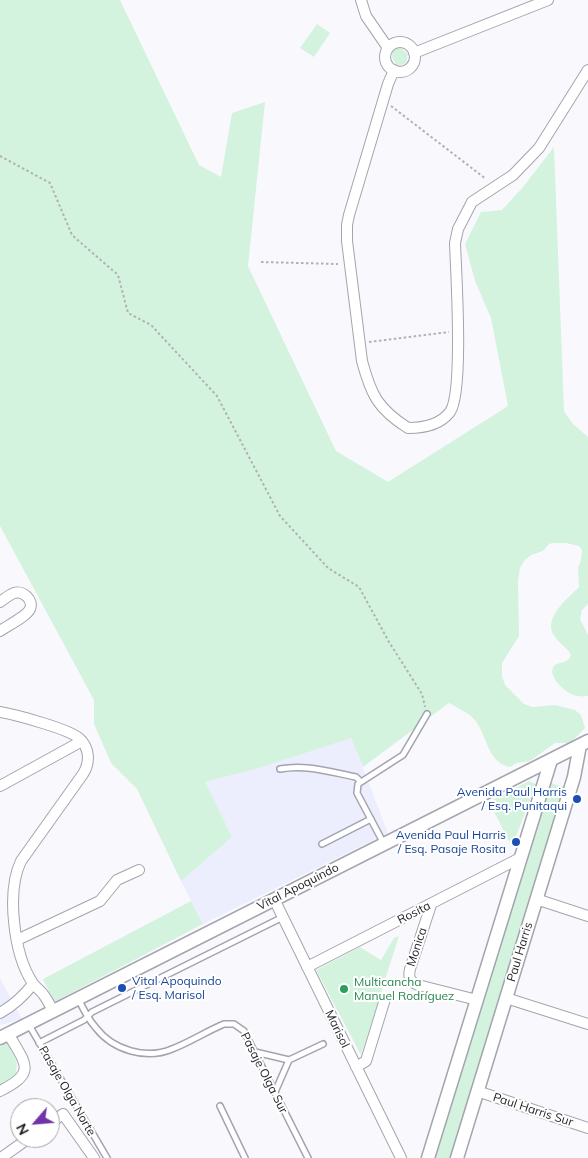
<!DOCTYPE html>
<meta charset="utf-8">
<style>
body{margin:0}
#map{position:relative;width:588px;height:1158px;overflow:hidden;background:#f9f9fd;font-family:Mulish,sans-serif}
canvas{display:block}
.north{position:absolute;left:10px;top:1098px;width:50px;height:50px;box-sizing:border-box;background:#fff;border:1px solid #a5a5a7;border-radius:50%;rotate:243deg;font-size:14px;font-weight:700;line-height:20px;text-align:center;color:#1f1f23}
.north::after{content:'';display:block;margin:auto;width:18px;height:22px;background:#7133a8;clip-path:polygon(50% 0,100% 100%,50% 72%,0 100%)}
</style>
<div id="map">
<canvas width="588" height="1158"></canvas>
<div class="north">N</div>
</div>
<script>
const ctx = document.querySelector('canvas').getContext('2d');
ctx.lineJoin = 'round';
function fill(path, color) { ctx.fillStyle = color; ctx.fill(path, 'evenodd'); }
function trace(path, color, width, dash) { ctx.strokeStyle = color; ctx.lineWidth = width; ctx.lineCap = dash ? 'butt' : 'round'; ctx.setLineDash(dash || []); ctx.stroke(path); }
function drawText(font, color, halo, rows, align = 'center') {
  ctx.font = font + ' Mulish,sans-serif'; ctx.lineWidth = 4; ctx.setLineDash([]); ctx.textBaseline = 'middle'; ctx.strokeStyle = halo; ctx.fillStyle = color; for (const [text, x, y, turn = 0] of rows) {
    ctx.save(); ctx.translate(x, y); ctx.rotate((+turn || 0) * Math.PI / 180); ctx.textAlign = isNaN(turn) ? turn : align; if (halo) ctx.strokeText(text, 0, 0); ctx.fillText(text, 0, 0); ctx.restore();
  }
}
const built = new Path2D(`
 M351,737L388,833L203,924L181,881L232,837L204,782L259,768Z
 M0,978L22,1019L0,1025Z`);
const green = new Path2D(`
 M0,0H120L199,165L221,177L232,113L265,102L248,266L336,451L388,482L508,406L491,318L475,281L465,244L481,212L502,210L523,187L554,147L564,411L573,424L588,437V604L582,610L580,619L588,635V696C582,697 574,696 569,693C562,689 549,676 553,668C556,660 567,666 571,655C567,647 560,644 555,637C541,619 568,598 579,587L578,568L581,560L582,550L579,546L566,543H553L549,544L543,551L531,555L524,561L520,568L518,582L519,636L502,663V676L505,685L524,704L533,707L555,705L575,710L581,715L585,728L572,741L568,743H555L530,761L517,763L510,767C487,764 487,732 473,718C467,712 457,708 449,703L363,767L351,738L259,768L205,782L232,837L181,881L137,789L111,763L94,724V700L0,526Z
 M317,24L330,33L314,57L300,48Z
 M398,46L408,54L406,63L397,67L389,50Z
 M529,781L536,784L512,847L489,802Z
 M550,783L565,787C528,911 488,1034 450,1158H434Z
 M191,901L203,924L54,1002L43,979Z
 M399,936L361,1055L316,970L360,947L381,960L394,938Z
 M7,1042L17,1063L16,1075L0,1088V1046Z`);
const path = new Path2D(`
 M391,106L486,179
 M0,156L50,183L72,235L118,275L128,313L151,325L217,396L280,516L328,568L359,587L389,642L422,694L425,707
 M261,262L338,264
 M369,342L449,332`);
const service = new Path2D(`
 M280,769C306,764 330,772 356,777L360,781
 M322,844L371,819
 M384,844L357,793L358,784L403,755L427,714
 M78,998C83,1009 88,1019 96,1028C113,1050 146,1060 172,1049C190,1042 207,1031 224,1024H234L244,1031L308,1158
 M29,1025L107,1158
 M39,1043L84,1020L92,1012L283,917
 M255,1052L289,1060L323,1044
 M275,1092L289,1060
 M220,1106L245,1158`);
const minor = new Path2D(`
 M361,0L366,16L388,48
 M385 57a15 15 0 1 1 30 0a15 15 0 1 1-30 0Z
 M414,53L548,0
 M394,70L388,84L349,215L347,225V241L362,361C371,395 378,409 408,428C423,428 440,425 450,412C464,392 456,273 455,243L458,229L472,202L513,175L539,148L588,70
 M0,602C4,599 9,595 14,593C23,590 34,600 30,609C27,616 7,626 0,631
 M0,712C16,715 70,729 80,739C90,749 90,763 83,774L21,861C6,892 14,954 32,982C35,987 40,990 43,994C47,999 50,1005 53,1011
 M0,786L82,741
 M274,899L401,1158
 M536,899L588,916
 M431,905L410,969C408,978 410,982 418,985L477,1000
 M17,940L100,901L117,880L139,870
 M307,967L520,858
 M506,998L588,1024
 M0,1013C14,1005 23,997 33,984
 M356,1067L366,1061L385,999
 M0,1091C38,1072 25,1064 8,1033
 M477,1091L588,1128
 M50,1123L63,1114L94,1158
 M1,1158L29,1138`);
const tertiary = new Path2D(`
 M0,1038L588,741
 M428,1158L551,760
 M457,1158L574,777L580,745`);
const markers = [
 [577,799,5,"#1a4fb4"],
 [516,842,5,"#1a4fb4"],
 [122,988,5,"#1a4fb4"],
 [344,989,5,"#2e9e5b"]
];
const transitNames = [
 ["Avenida Paul Harris",567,792],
 ["/ Esq. Punitaqui",567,806],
 ["Avenida Paul Harris",506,835],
 ["/ Esq. Pasaje Rosita",506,849],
 ["Vital Apoquindo",132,981,"left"],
 ["/ Esq. Marisol",132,995,"left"]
];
const streetNames = [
 ["Vital Apoquindo",298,887,-27],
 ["Rosita",414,913,-27],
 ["Monica",417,947,-72],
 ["Paul Harris",520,952,-73],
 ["Marisol",337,1029,64],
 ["Pasaje Olga Sur",264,1073,63],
 ["Pasaje Olga Norte",67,1091,60],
 ["Paul Harris Sur",533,1110,18]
];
const leisureNames = [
 ["Multicancha",354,982],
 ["Manuel Rodríguez",354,996]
];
fill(built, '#edeefd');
fill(green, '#d4f3de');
trace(service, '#a3a4ae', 8);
trace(minor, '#a3a4ae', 12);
trace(tertiary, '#a3a4ae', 15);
trace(path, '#b1b1b5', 2, [2.5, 2.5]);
trace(service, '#fff', 5);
trace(minor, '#fff', 10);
trace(tertiary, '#fff', 12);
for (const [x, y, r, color] of markers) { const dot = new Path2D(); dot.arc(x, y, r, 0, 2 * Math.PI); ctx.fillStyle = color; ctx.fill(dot); trace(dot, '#fff', 2); }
drawText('12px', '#164399', '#fff', transitNames, 'right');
drawText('12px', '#1f1f23', '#fff', streetNames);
drawText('12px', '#27864d', '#fff', leisureNames, 'left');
</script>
